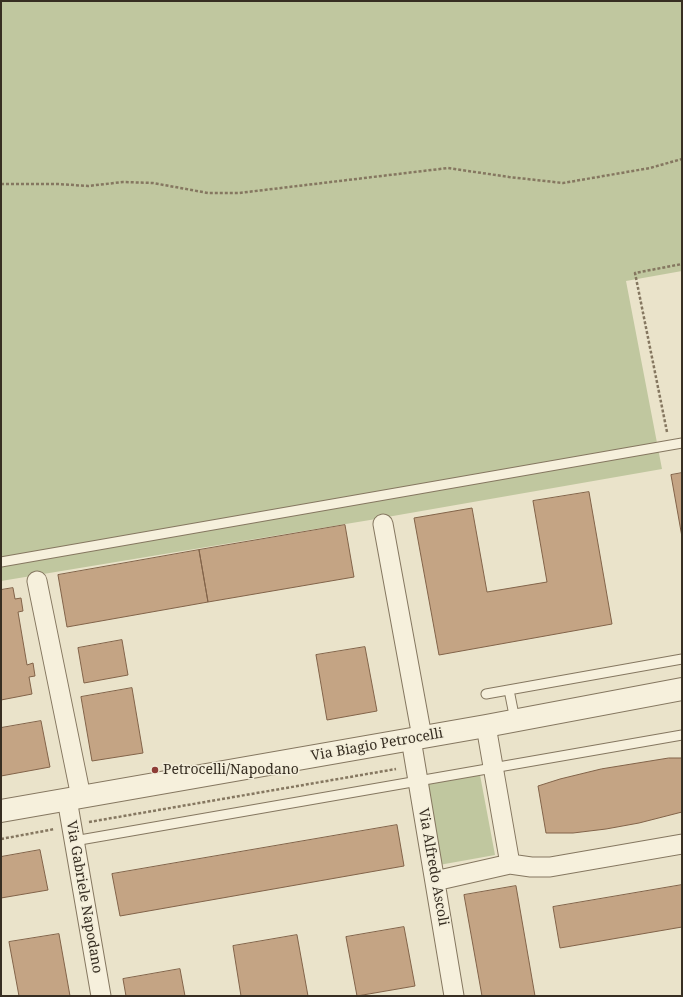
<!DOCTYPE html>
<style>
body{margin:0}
#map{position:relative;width:683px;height:997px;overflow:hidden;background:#eae3ca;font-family:"Noto Serif",serif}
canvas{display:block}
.frame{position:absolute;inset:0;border:2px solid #372e22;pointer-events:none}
</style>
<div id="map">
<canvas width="683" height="997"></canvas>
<div class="frame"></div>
</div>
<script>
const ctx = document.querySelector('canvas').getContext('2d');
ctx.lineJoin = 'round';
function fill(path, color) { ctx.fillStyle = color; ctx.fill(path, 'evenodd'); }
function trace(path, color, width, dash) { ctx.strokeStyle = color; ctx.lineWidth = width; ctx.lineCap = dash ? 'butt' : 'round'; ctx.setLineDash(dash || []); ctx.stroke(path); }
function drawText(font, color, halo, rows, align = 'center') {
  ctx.font = font + ' "Noto Serif",serif'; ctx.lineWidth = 3; ctx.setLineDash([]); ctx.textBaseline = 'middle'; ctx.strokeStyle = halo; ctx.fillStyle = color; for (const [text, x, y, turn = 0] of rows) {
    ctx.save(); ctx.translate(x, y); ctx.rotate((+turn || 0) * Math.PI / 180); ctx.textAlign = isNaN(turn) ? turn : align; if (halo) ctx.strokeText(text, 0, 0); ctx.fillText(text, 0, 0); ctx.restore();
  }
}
const green = new Path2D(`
 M1,1H682V271L626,281L662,469L370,520L1,581Z
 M480,775L495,855L439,865L424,785Z`);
const building = new Path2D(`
 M682,473V537L671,475Z
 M589,492L612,624L439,655L414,518L472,508L487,592L547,582L533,501Z
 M345,525L354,577L208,602L199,550Z
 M199,550L208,602L67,627L58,575Z
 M13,588L15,599L21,598L23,611L18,612L27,665L33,663L35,676L29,677L32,694L1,700V590Z
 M122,640L128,675L84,683L78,648Z
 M365,647L377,711L327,720L316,655Z
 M132,688L143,753L92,761L81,697Z
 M41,721L50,767L1,776V728Z
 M669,758H682V812L639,823L606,829L573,833H546L538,786L560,779L601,769Z
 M397,825L404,866L120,916L112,874Z
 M40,850L48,890L1,898V857Z
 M682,885V927L560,948L553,907Z
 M516,886L535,996H482L464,895Z
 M404,927L415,986L357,996L346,937Z
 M59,934L70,996H19L9,942Z
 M297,935L308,996H241L233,946Z
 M180,969L185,996H126L123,979Z`);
const path = new Path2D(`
 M1,184H58L88,186L123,182L153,183L208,193H239L448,168L509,177L563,183L650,168L682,159
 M667,432L635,273L682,264
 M89,822L396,769
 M1,839L55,829`);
const service = new Path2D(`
 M1,562L682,443
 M509,690L515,720
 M486,694L682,659
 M74,841L682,735`);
const minor = new Path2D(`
 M383,524L422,737
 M37,581L81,797
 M411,739L454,996
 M67,799L101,996
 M510,864L531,867H550L682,844
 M435,881L510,864L486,726`);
const tertiary = new Path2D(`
 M1,811L486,726L682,689`);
const markers = [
 [155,770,4,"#8e3d37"]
];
const streetNames = [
 ["Via Biagio Petrocelli",377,745,-10],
 ["Via Alfredo Ascoli",433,867,80],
 ["Via Gabriele Napodano",84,897,80]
];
const poiNames = [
 ["Petrocelli/Napodano",163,770]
];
fill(green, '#c0c79f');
fill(building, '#c4a484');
trace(building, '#826349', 1);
trace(service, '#857760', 11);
trace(minor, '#857760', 21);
trace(tertiary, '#857760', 24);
trace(path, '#857760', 2.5, [3, 2]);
trace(service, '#f6f0dc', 9);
trace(minor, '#f6f0dc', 19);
trace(tertiary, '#f6f0dc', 22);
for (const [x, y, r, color] of markers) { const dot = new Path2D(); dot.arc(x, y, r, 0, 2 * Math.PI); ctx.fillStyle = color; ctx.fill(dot); trace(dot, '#f2edd9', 1.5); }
drawText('14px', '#372e22', '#f2edd9', streetNames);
drawText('14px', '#372e22', '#f2edd9', poiNames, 'left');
</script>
